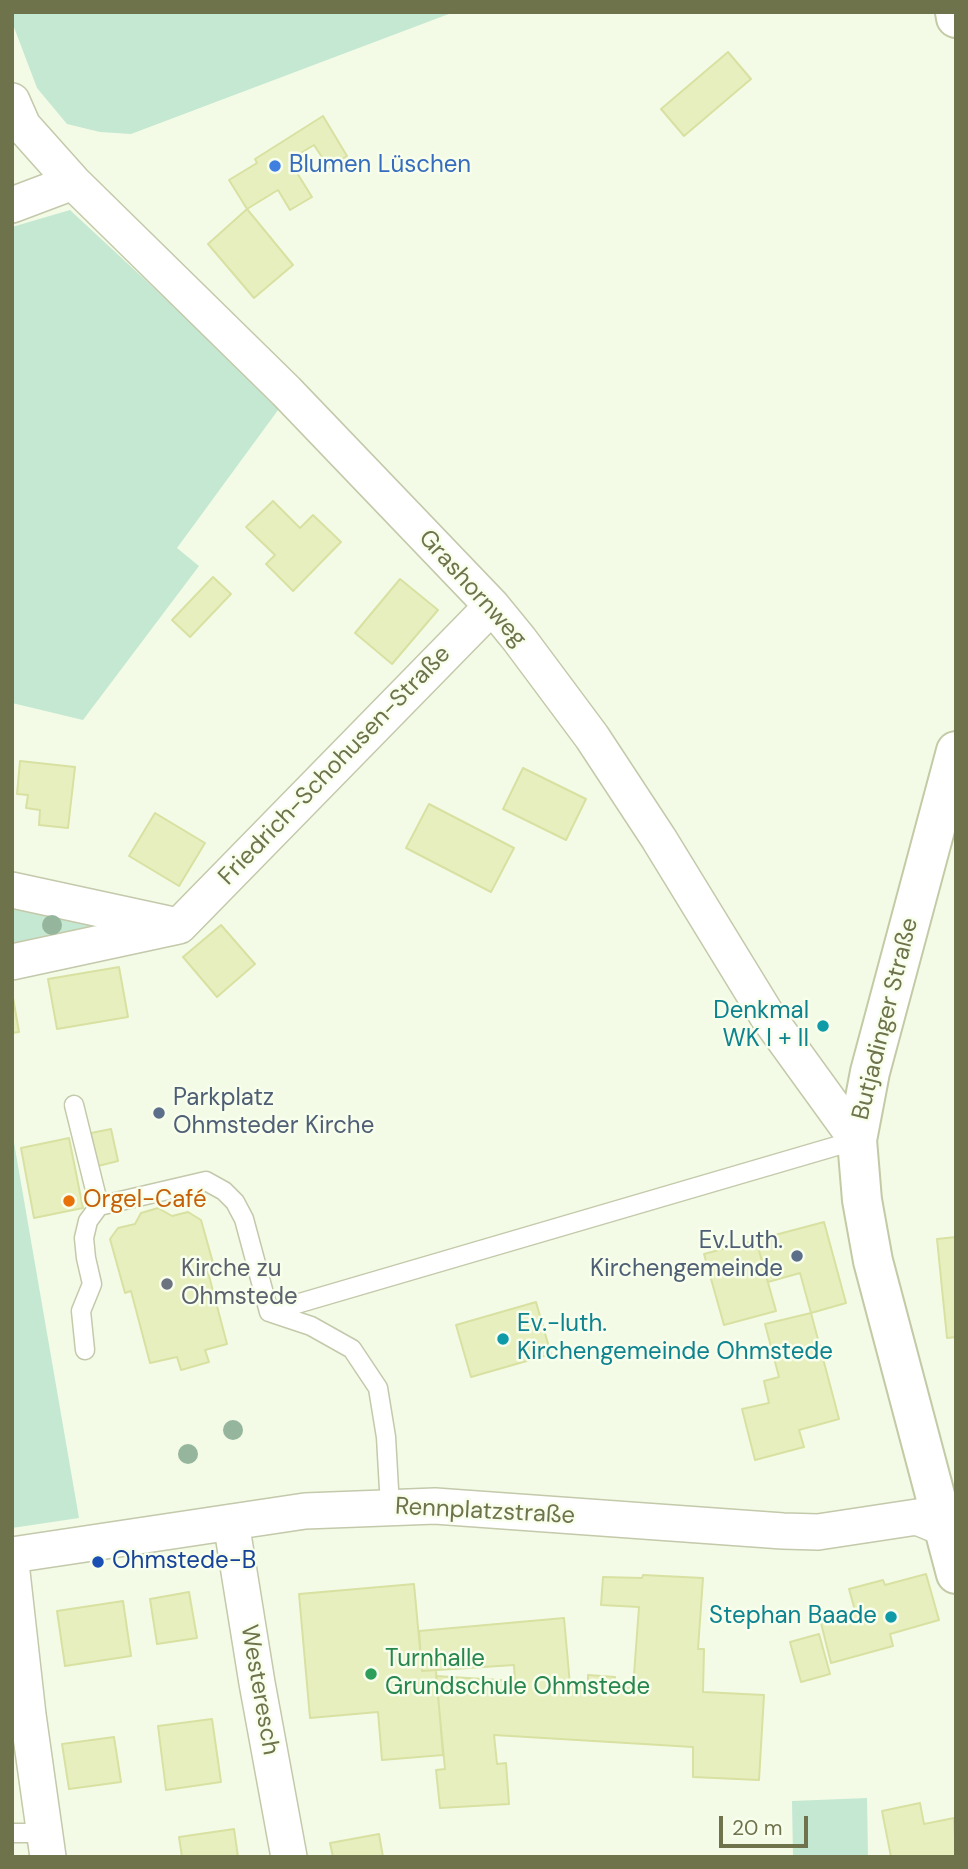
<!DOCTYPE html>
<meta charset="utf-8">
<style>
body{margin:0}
#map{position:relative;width:968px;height:1869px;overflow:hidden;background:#f3fbe6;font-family:"DM Sans",sans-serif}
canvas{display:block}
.frame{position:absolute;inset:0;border:14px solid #6f734c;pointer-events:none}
.scale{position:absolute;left:719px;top:1816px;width:89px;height:32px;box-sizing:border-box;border:4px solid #6f734c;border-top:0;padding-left:9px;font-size:21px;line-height:24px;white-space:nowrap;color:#6f734c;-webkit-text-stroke:5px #f8feec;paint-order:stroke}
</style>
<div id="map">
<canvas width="968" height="1869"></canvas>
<div class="frame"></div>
<div class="scale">20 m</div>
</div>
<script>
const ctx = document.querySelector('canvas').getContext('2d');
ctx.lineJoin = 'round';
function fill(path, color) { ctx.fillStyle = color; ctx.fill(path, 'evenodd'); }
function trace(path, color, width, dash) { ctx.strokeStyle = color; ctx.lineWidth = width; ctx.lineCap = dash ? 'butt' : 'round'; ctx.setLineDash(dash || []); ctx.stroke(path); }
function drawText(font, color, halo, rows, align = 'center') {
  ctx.font = font + ' "DM Sans",sans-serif'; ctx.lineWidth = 5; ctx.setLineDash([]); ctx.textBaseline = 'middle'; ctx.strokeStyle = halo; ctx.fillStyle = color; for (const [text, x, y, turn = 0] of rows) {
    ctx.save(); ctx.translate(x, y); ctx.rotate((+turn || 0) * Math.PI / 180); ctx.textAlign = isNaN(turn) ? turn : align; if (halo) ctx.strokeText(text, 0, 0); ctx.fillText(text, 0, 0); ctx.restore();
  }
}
const green = new Path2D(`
 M12,12H454L131,134L100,132L67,124L37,88L12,22Z
 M70,210L281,406L177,548L199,566L83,720L12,703V227Z
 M12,901L127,926L12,951Z
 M12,1131L79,1518L12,1528Z
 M867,1798L868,1857H793L792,1801Z`);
const building = new Path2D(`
 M728,52L751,79L684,136L661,109Z
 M323,116L347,156L329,168L314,145L289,160L312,197L290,210L278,190L247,209L229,180L257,163L255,159Z
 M247,209L293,265L254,298L208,244Z
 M273,501L300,528L313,515L341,542L293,591L266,564L275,555L246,527Z
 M213,577L231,594L190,637L172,620Z
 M400,579L438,610L392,664L355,633Z
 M20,761L75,767L68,828L39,825L40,810L26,808L28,795L17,794Z
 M523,768L586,799L566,840L503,809Z
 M429,804L514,848L491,892L406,848Z
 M155,813L205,843L179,886L129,856Z
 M221,925L255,964L217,997L183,957Z
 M119,967L128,1017L57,1029L48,979Z
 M12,992L19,1032L12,1033Z
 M111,1129L118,1161L98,1166L91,1133Z
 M69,1138L83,1208L34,1218L21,1148Z
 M158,1208L172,1216L188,1212L201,1220L215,1270L208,1272L227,1344L205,1350L209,1362L181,1370L177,1357L150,1363L131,1291L125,1293L110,1239L118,1228L135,1224L141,1213Z
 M824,1222L846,1303L811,1313L800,1273L768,1282L756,1240Z
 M956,1237V1337L947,1338L937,1239Z
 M756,1240L776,1311L724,1325L704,1254Z
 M536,1302L551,1354L471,1377L456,1325Z
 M811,1313L839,1419L799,1430L804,1447L755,1460L742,1409L769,1403L764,1381L779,1377L765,1324Z
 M926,1574L939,1620L890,1634L893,1646L831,1663L821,1623L856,1614L849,1589L883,1580L885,1585Z
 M643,1575L703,1578L698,1649H704L703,1692L764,1695L759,1780L693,1777V1747L494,1735L497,1764L506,1763L509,1804L440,1808L436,1770L445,1769L436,1676L515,1681L514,1665L422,1671L419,1631L564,1618L570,1685L588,1686V1675L615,1677V1687L633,1688L639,1607L601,1605L603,1577L642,1578Z
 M414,1584L422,1671L436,1670L443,1755L382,1760L378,1712L310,1718L299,1594Z
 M189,1592L197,1638L157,1644L150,1599Z
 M123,1601L131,1656L65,1666L57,1611Z
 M819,1634L830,1674L801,1682L790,1642Z
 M212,1719L221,1782L166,1790L158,1726Z
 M114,1737L121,1782L69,1789L62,1744Z
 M920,1803L924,1824L954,1818L956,1857H891L882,1811Z
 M234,1829L238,1857H182L179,1837Z
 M379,1834L383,1857H333L330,1843Z`);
const lane = new Path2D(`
 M74,1105L99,1206
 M269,1312L857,1140
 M85,1350L81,1311L92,1284L86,1258L84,1238L88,1221L99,1206L206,1181L224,1191L235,1202L244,1219L269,1312L311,1326L352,1349L378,1388L386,1437L390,1507
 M12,1833H45`);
const street = new Path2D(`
 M12,101L23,126L73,182L286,391L492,606L519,639L592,737L659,839L768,1017L857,1140
 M12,205L73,182
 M12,890L169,924
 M12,962L179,926L492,606
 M231,1522L257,1683L289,1857
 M12,1555L305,1511L435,1506L783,1531L818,1532L917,1517L956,1533
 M12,1572L28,1715L48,1857`);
const secondary = new Path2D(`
 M955,12L956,18
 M956,751L870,1072L857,1140L862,1200L873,1261L956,1574`);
const trees = [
 [52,925],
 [233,1430],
 [188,1454]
];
const markers = [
 [275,166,7,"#3f7fe0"],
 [823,1026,7,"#0f9aa8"],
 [159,1113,7,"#5c6f8a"],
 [69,1201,7,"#e8710a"],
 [797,1256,7,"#5c6f8a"],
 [167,1284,7,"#6b7280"],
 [503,1339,7,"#0f9aa8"],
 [98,1562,7,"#1a4fb4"],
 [891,1617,7,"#0f9aa8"],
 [371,1674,7,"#2e9e5b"]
];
const shopNames = [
 ["Blumen Lüschen",289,166]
];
const streetNames = [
 ["Grashornweg",472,589,48],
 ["Friedrich-Schohusen-Straße",335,766,-46],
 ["Butjadinger Straße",886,1019,-76],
 ["Rennplatzstraße",485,1512,3],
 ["Westeresch",259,1690,80]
];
const cultureNames = [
 ["Denkmal",809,1012],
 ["WK I + II",809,1040],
 ["Ev.-luth.",517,1325,"left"],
 ["Kirchengemeinde Ohmstede",517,1353,"left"],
 ["Stephan Baade",877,1617]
];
const serviceNames = [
 ["Parkplatz",173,1099],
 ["Ohmsteder Kirche",173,1127],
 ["Ev.Luth.",783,1242,"right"],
 ["Kirchengemeinde",783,1270,"right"]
];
const foodNames = [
 ["Orgel-Café",83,1201]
];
const worshipNames = [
 ["Kirche zu",181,1270],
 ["Ohmstede",181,1298]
];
const transitNames = [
 ["Ohmstede-B",112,1562]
];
const leisureNames = [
 ["Turnhalle",385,1660],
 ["Grundschule Ohmstede",385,1688]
];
fill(green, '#c5e8d2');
fill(building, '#e8efbf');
trace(building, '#d8e1a1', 2);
trace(lane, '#c3c9aa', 21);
trace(street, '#c3c9aa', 38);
trace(secondary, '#c3caa6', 42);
trace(lane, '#fff', 18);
trace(street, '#fff', 35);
trace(secondary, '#fff', 38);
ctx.fillStyle = '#95b69d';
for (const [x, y] of trees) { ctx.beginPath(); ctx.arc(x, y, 10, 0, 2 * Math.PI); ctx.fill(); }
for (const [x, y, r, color] of markers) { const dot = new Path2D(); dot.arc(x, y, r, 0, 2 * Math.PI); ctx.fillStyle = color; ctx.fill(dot); trace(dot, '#f8feec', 2.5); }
drawText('24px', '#366cbe', '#f8feec', shopNames, 'left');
drawText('24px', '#6f734c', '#f8feec', streetNames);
drawText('24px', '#0d838f', '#f8feec', cultureNames, 'right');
drawText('24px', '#4e5e75', '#f8feec', serviceNames, 'left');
drawText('24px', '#c56008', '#f8feec', foodNames, 'left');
drawText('24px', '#5b616d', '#f8feec', worshipNames, 'left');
drawText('24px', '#164399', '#f8feec', transitNames, 'left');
drawText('24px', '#27864d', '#f8feec', leisureNames, 'left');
</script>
